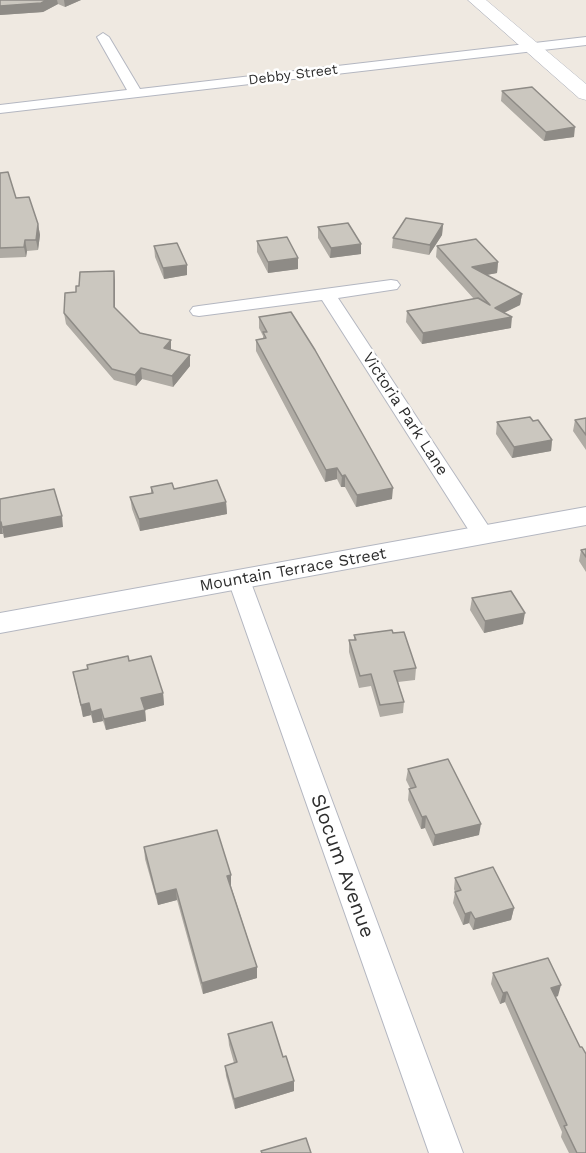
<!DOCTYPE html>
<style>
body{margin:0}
canvas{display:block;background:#efe9e1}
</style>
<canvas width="586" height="1153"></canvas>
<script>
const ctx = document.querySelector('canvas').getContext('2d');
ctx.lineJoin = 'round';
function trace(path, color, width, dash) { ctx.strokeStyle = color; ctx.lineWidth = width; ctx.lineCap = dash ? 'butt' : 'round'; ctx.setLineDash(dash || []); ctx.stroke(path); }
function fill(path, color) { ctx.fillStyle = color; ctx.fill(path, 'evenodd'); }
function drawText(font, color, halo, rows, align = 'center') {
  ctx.font = font + ' "Work Sans",sans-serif'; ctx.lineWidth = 5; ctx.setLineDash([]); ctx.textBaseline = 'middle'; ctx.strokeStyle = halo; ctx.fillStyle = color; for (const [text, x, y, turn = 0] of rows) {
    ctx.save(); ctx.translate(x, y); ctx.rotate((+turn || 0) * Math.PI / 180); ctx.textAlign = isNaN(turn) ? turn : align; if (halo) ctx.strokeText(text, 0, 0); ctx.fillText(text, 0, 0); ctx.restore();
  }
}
const minor = new Path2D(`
 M103,33L109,37L140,89L586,37V45L0,113V105L127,90L97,37Z
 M391,280L397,281L400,285L397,289L338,298L491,530L494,535L491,540L483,542L475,540L322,300L199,316L193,315L190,311L193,307L199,306Z
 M239,572L247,575L250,580L463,1153H429L228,580L231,575Z`);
const tertiary = new Path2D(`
 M586,507V525L0,633V613Z`);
const secondary = new Path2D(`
 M468,0H486L586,84V100L579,98Z`);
const wall = new Path2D(`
 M0,0H81L65,7L58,4L43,12L0,15Z
 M502,91L574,137L544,141L501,101Z
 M0,173L16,198L38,224L40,235L38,250L27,251L26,257L0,258Z
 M443,224L442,235L429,255L392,248L393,238Z
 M318,227L361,244V254L330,258L318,238Z
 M257,241L298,269L268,273L257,252Z
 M154,246L187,275L164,279L155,257Z
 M437,246L498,262L497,273L486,275L522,294L520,305L504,313L511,328L422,344L406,322L407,311L474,299L436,257Z
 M115,281V309L140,333L171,350L190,366L173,387L142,379L136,386L114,380L66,324L64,313L76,292Z
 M259,317L392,499L356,507L345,487H341L337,479L325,482L256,351V340L263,339V336L259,328Z
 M586,418V450L573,431L575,420Z
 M533,421L552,440L551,451L512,458L496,434L497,422Z
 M151,487L174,489L226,502L227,514L140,531L132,509L130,497L151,493Z
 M586,549V572L579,561L581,550Z
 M472,598L523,624L484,633L470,610Z
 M393,633L416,668L415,680L398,682L404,702L403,713L380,717L371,686L359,688L349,652V640H354V635Z
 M129,661L163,693L164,705L145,710L146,721L106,730L103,721L93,723L91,715L83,717L73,672Z
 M408,769L479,835L433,846L425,828L421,829L408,800L409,789L410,788L406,780Z
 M144,847L231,886L257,967V978L203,994L177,900L158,905L145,859Z
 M455,878L514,908L511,920L473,930L469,923L463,925L453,903L455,892L454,889Z
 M493,973L558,996L556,997L580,1047L586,1153H569L561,1137L562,1132L505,1002L500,1004L491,984Z
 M228,1034L283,1057L294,1081V1091L235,1109L226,1076L225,1066L234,1063L229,1045Z`);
const shadedWall = new Path2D(`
 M47,0H57L58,4L43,12L0,15V6Z
 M64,0H81L65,7Z
 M575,127L574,137L544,141L546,132Z
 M38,224L40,235L38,250L36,240Z
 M443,224L442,235L429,255L430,245Z
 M25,240L27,251L26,257L24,247Z
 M361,244V254L330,258L331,248Z
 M298,258V269L268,273V262Z
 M498,262L497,273L471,278L472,267Z
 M187,265V275L164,279L163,268Z
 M114,271L115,281V318L114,307Z
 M522,294L520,305L493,318L495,308Z
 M512,317L511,328L422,344L423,333Z
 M171,340V351L164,348Z
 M190,355V366L173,387L172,376Z
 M141,368L142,379L136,386L135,375Z
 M552,440L551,451L512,458L514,447Z
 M337,468V479L325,482L326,470Z
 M345,475V487H341L342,476Z
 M393,488L392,499L356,507L357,495Z
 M226,502L227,514L140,531L139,519Z
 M62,516L63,527L4,538L2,527Z
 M1,522L3,534H0V523Z
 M525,613L523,624L484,633L485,621Z
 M163,693L164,705L145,710L146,721L106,730L104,719L141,698Z
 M89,703L91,715L83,717L81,705Z
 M101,709L103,721L93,723L91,712Z
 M426,816L425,828L421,829L422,817Z
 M481,824L479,835L433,846L435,835Z
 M231,875V886L228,887L227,876Z
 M176,889L177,900L158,905L156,894Z
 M514,908L511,920L473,930L475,919Z
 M471,912L469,923L463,925L465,914Z
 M257,967V978L203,994L202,983Z
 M561,985L558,996L549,999L551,988Z
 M507,992L505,1002L500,1004L503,993Z
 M294,1081V1091L235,1109L234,1099Z`);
const building = new Path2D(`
 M0,0H47L41,3L0,6Z
 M532,87L575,127L546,132L502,91Z
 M8,172L16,198L29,197L38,224L36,240H25L24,247L0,248V173Z
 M406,218L443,224L430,245L393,238Z
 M348,223L361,244L331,248L318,227Z
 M287,237L298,258L268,262L257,241Z
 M476,239L498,262L472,267L522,294L495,308L512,317L423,333L407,311L478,298L490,305L437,246Z
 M177,243L187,265L163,268L154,246Z
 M114,271V307L140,333L171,340L164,348L190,355L172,376L141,368L135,375L112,369L64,313L65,293L76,292V286H79L80,272Z
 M291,312L315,350L393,488L357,495L345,475L342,476L337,468L326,470L256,340L266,338L263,332H267L259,317Z
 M530,417L533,421L538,420L552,440L514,447L497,422Z
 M586,418V435L575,420Z
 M217,480L226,502L139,519L130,497L153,493L151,487L172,483L174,489Z
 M54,489L62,516L2,527L1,522L0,523V499Z
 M586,549V557L581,550Z
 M511,591L525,613L485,621L472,598Z
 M392,630L393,633L404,632L416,668L394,671L404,702L380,705L371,674L360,676L349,640H356L354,635Z
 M128,656L129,661L151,656L163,693L141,698L145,710L104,719L101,709L91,712L89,703L81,705L73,672L88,669L87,665Z
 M448,759L481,824L435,835L426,816L422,817L409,789L416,787L408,769Z
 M217,830L231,875L227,876L257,967L202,983L176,889L156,894L144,847Z
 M493,867L514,908L475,919L471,912L465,914L455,892L461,890L455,878Z
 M548,958L561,985L551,988L580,1047H582L586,1054V1153H577L564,1126L567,1125L507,992L503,993L493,973Z
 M272,1022L283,1057L286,1056L294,1081L234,1099L225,1066L237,1062L228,1034Z
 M306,1138L311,1153H262L261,1151Z`);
const farStreetnames = [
 ["Debby Street",293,75,-7]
];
const streetNames = [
 ["Victoria Park Lane",405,414,57],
 ["Mountain Terrace Street",293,570,-10]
];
const nearStreetnames = [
 ["Slocum Avenue",342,866,70]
];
trace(minor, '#b4b7c1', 2);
trace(tertiary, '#b4b7c1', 2);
trace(secondary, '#b4b7c1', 1);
fill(minor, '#fff');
fill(tertiary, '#fff');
fill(secondary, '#fff');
fill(wall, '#afaba4');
fill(shadedWall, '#8e8b86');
fill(building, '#cbc7bf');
trace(building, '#8e8b86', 1.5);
drawText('14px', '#2e2e2e', '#fff', farStreetnames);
drawText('16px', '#2e2e2e', '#fff', streetNames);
drawText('20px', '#2e2e2e', '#fff', nearStreetnames);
</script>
